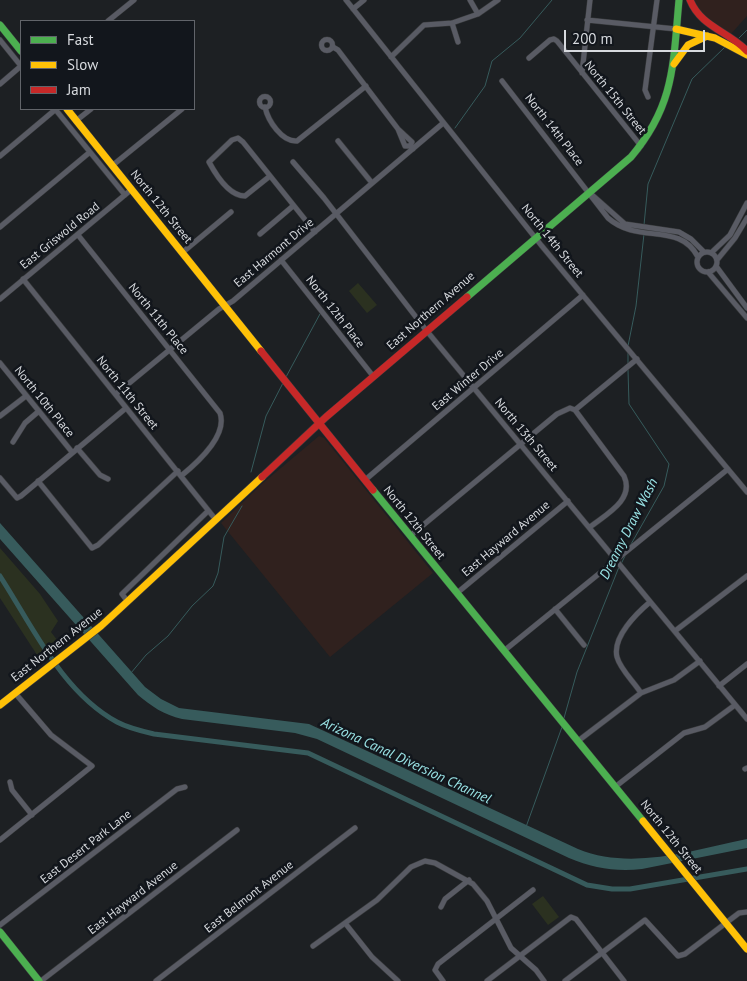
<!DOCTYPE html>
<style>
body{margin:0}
#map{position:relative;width:747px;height:981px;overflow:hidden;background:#1d2023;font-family:"PT Sans",sans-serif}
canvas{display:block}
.legend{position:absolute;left:20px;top:20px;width:175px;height:90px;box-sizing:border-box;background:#12161c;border:1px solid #61646a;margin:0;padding:6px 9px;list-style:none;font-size:15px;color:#d7dade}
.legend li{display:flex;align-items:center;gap:10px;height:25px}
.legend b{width:25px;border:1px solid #61646a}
.scale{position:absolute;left:564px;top:30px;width:141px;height:22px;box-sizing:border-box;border:2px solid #d7dade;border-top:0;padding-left:6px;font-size:15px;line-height:18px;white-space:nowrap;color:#d7dade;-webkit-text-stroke:4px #12161c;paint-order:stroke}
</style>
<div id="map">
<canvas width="747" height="981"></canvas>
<ul class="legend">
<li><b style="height:6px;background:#4caf50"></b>Fast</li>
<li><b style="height:6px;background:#ffc107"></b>Slow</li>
<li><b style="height:6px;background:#c62828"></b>Jam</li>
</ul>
<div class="scale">200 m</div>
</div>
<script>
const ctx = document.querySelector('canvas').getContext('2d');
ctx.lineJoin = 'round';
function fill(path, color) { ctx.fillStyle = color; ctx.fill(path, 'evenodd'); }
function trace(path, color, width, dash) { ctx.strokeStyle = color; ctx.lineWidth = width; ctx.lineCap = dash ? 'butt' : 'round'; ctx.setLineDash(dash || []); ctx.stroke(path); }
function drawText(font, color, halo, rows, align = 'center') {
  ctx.font = font + ' "PT Sans",sans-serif'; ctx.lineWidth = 5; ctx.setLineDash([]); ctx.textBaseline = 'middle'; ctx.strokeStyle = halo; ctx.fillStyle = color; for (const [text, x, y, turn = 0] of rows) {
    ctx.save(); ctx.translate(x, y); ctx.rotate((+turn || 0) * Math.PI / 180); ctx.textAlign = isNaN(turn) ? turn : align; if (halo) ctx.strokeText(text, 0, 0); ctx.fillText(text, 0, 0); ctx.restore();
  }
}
const commercial = new Path2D(`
 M693,0H747V16L730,35L705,21Z
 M319,436L324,438L433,573L330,657L221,523L263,483Z`);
const green = new Path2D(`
 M358,283L377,305L367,313L349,291Z
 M0,548L40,594L58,621L51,632L61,645L41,661L0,598Z
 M543,896L559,917L548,925L532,904Z`);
const water = new Path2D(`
 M0,523L145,687L161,699L179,708L309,724L578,849C632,871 692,850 747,839V848L642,869C616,872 593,868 569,858L317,739L295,733L182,719C164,715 151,706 138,695L0,539Z`);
const stream = new Path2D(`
 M739,38L747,30
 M455,128L485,86L492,61L520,38L552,0
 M644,225L648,184L692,79L725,47
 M628,346L636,306L644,234
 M628,353V364
 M628,370L629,404L669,464L664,486L630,546
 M286,377L320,314
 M251,472L266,416L283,383
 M621,564L625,556
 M131,673L146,655L168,636L192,606L213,586L218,573L224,537L242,506
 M564,718L577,672L619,567
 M526,827L562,727`);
const canal = new Path2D(`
 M0,576C33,627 62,692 117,722C128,728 141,731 154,734L308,753L587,885L612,889H630L747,869`);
const street = new Path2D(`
 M346,0L541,245L747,492
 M470,0L478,14
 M353,9L364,0
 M587,20L676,29
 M108,21L134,0
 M452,23L458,42
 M321.5 45a5.5 5.5 0 1 1 11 0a5.5 5.5 0 1 1-11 0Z
 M0,40L21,66
 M333,47L338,50L398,129L412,142L410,146L413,149
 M391,57L424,25L452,23L478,14L498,0
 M529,58L550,40L554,39L557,41L641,146
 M582,73L590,0
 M502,81L608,218C639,245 679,221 698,257
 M0,84L21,66
 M259.5 102a5.5 5.5 0 1 1 11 0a5.5 5.5 0 1 1-11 0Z
 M648,97L645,90L657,0
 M265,107C268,121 282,142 297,141L366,86
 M55,109L125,195
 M77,120L91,109
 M398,129L405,146H410
 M338,141L372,183
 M0,156L56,109
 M293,162L324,198L426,330L747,719
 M113,165L182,109
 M270,176L245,196C229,196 216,175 209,162L232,140L238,138L243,142L315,232
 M590,193L625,224L679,232L691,239L704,252
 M0,227L90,152
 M260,234L293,206
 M78,235L220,413C228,436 197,463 181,476
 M183,252L231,212
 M697 262a10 10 0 1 1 20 0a10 10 0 1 1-20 0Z
 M711,253L730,235L747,203
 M281,260L373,376
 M717,260L735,238L747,218
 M716,266L747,308
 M708,272L747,318
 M23,279L216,520
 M0,299L132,189
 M0,363L72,452
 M116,394L219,309L233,301L442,124
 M575,410L637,359
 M0,416L26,396
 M13,442L25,423L39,411
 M77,448L100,475L108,479
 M0,478L17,498L21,496L126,408
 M365,480L583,295
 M38,481L92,548L98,545L178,471
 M410,536L557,414L570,408L575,410L624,476C635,500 605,515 590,527
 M457,593L568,501
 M128,602L122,594L208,511
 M555,609L584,645
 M675,631L747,576
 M505,650L728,469
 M719,686L747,664
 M641,693C634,682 620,669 617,657C612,637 637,613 650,602
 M578,741L641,693L674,680L700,661
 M745,769L747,768
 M10,782L12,790L32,815
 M615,787L684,733L705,727L735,705
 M0,840L92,766L51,735L15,693
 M441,907L445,899L469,880
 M345,923L372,957L398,981
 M0,925L177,789L185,787
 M313,946L377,900L411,867L425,861L435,863L473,884L487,901L511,948L536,970L544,981
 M41,981L237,830
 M156,981L355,828
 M443,981L435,970L438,964L533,890
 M487,981L571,917L576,919L624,981
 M565,981L645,920L678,956L685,954L739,913L747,912`);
const fast = new Path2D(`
 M0,25L21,51
 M467,297L631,157C675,105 673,64 679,0
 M373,490L643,821
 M0,932L39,981`);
const slow = new Path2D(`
 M676,29L715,38L747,55
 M674,64L688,45L707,36
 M67,109L261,351
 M0,705L101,626L262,477
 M643,821L747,949`);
const jam = new Path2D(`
 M690,0C701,27 728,31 747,51
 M261,351L373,490
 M262,477L326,417L467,297`);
const streetNames = [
 ["North 15th Street",615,98,51],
 ["North 14th Place",554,130,52],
 ["North 12th Street",161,207,51],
 ["East Griswold Road",60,236,-39],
 ["North 14th Street",552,241,51],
 ["East Harmont Drive",274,253,-40],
 ["East Northern Avenue",431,311,-41],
 ["North 12th Place",335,312,52],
 ["North 11th Place",158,319,51],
 ["East Winter Drive",468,380,-40],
 ["North 11th Street",127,393,51],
 ["North 10th Place",44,402,51],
 ["North 13th Street",526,435,50],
 ["North 12th Street",414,523,51],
 ["East Hayward Avenue",506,539,-40],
 ["East Northern Avenue",57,645,-38],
 ["North 12th Street",671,837,51],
 ["East Desert Park Lane",86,847,-38],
 ["East Belmont Avenue",249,897,-38],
 ["East Hayward Avenue",133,898,-38]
];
const waterNames = [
 ["Dreamy Draw Wash",629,529,-63],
 ["Arizona Canal Diversion Channel",406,761,25]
];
fill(commercial, '#30211e');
fill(green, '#2b3120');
fill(water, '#375b5c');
trace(stream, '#375b5c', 1);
trace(canal, '#375b5c', 5);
trace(street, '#383a3c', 6);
trace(fast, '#383a3c', 8);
trace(slow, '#383a3c', 8);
trace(jam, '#383a3c', 8);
trace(street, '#595b64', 5);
trace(fast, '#4caf50', 7);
trace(slow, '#ffc107', 7);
trace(jam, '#c62828', 7);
drawText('12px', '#d7dade', '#12161c', streetNames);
drawText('italic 14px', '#9ae4e6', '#12161c', waterNames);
</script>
